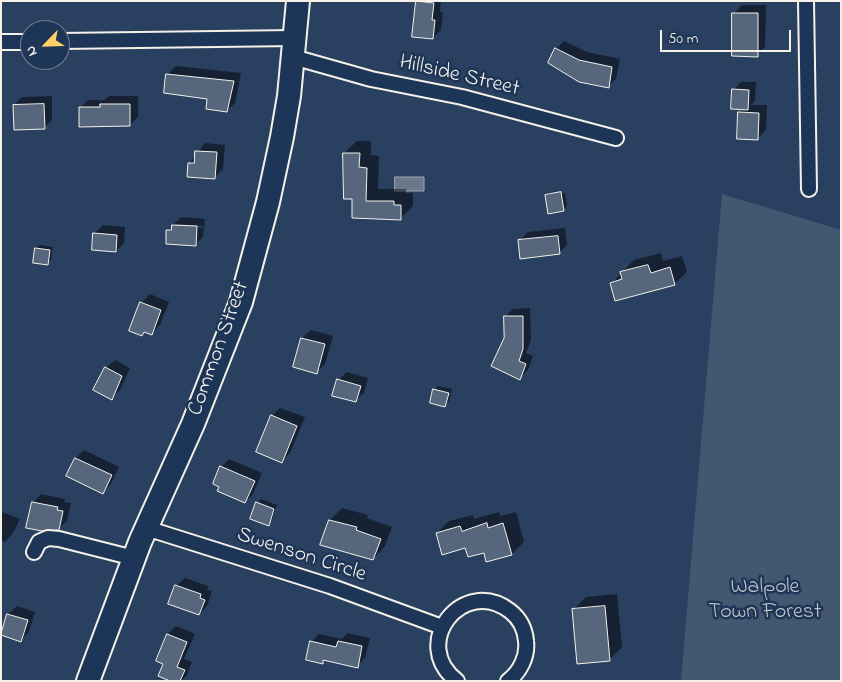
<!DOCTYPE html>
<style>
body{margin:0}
#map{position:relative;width:842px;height:682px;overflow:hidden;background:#2a4060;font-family:"Indie Flower",sans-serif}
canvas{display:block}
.frame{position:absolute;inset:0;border:2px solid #f4f1e8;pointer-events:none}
.north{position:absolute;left:20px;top:20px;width:50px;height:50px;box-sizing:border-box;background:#1d3557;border:1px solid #738091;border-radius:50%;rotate:246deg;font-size:14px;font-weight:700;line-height:20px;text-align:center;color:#f4f1e8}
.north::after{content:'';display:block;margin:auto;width:18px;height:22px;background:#ffd166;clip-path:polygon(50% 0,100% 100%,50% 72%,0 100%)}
.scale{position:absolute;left:660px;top:30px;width:131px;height:22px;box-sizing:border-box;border:2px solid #f4f1e8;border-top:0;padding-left:6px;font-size:15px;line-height:18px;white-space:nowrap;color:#f4f1e8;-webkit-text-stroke:4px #1d3557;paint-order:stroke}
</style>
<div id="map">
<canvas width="842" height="682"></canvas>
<div class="frame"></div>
<div class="north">N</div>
<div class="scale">50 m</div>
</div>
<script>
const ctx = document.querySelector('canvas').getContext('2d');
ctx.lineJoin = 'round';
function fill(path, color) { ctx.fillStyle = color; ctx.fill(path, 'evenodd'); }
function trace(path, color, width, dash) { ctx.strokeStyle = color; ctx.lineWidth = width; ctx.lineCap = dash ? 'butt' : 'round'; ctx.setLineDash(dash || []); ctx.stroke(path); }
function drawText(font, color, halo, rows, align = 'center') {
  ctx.font = font + ' "Indie Flower",sans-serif'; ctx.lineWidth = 5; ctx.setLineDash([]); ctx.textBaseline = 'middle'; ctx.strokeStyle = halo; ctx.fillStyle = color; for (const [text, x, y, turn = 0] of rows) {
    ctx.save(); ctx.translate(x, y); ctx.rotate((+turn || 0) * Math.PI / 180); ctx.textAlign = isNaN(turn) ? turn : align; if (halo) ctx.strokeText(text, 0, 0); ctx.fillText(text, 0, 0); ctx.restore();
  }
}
const green = new Path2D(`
 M722,194L841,230V681H681Z`);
const water = new Path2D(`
 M395,177H424V191H395Z`);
const shadow = new Path2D(`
 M418,1H441L440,12L443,13L441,30L433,38Z
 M742,5H766L765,47L757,55L734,13Z
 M564,41L587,52L620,59L616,79L608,87L556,49Z
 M176,66L241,73L235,103L226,111L209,98L167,75Z
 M741,82H756L755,101L751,105H767L766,130L758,138L739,113L744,109L733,90Z
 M52,96V120L44,128L14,105L22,97Z
 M109,96H138V117L130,125L80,108L88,100H105Z
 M357,141H371V155L379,156L378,189H406V193H413V206L400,219L353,198L344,153Z
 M205,143L225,145L223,169L215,177L190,163Z
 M564,189L549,193V196L565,193L567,206L563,210L546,195L550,192Z
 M181,217L205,219L203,237L195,245L168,230ZM176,224L203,226V228L173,226Z
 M103,225L125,227L124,243L116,251L95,233Z
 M565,228L567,245L559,253L520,241L528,232Z
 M40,245L53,247L51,260L47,264L36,249Z
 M661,253L663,261L682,256L687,272L674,284L612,283L634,260Z
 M150,294L169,302L160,325L151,334L145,331L142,334L141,303Z
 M530,308L531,340L526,353L533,356L528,370L520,378L505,338V317L513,309Z
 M311,330L333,336L325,364L317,372L295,366L302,338Z
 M115,360L130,368L120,390L111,398L106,368Z
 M347,372L368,378L364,393L355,401L338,380Z
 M438,386L452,389L449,401L445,405L435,390Z
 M280,408L305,417L290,453L282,461L272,416Z
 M84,450L119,467L111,484L103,492L76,458Z
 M229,459L262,473L253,494L245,502L221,467Z
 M41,494L65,499L64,502L71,503L67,521L58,529L33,503Z
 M261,499L277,505L272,520L268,524L257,503Z
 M342,508L368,515L367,518L392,527L385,546L373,559L330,520Z
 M2,512L20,519L13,533L5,542L1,540Z
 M499,512L500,516L516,512L524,542L512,554L466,547L437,533L449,521L473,515L474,519Z
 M185,578L208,586L207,590L212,591L207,606L199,614L176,586Z
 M617,594L622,647L609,660L574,609L586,597Z
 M17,606L35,612L29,632L21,640L2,634L8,614Z
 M176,626L195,634L184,659L192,662L187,675L181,681H174L164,663L168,634Z
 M347,633L370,638L365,658L357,666L325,659L322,662L311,642L319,634L342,639Z`);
const building = new Path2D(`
 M416,1L434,3L432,20H435L433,39L412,37Z
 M732,13H758V57L732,56Z
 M555,48L579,60L612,67L609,88L579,82L548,63Z
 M166,74L234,81L227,112L206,109L207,99L164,93Z
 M732,89L749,90L748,110L731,109Z
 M44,104L45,129L14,130L13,105Z
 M100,104H130V126L79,127V107H100Z
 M738,112L759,113L758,140L737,139Z
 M195,151L217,152L215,179L187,177L188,163H194Z
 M343,153H360L359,167L367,168L366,201H394V205H401V220L352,218V199H344Z
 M561,192L564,211L548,214L545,195Z
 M172,225L197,226L196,246L166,244V230H171Z
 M93,233L117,235L116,252L92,250Z
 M558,236L560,254L520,259L518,240Z
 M35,248L50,250L48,265L33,263Z
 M648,265L651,273L670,267L675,285L615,301L610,283L622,279L620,272Z
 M140,302L161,310L152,335L144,332L142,336L129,331Z
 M504,316H523V349L519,361L526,364L520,380L491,366L504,338Z
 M301,338L325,344L317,374L293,367Z
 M105,367L122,376L112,400L93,390Z
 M337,379L361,386L356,402L332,396Z
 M433,389L449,393L445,407L430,403Z
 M271,415L297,426L282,463L256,452Z
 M75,458L112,475L103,494L66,476Z
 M220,466L255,481L245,503L217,491L219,487L213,484Z
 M32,502L58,507L57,510L63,511L59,530L42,531L26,528Z
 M256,502L274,509L269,526L250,519Z
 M329,520L357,527L356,530L381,539L373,560L320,545Z
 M487,523L488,528L503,523L512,555L486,562L484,553L468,557L465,548L442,555L436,533L460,526L462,531Z
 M175,585L201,594L200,598L205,600L199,615L168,604Z
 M605,606L610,661L577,664L572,609Z
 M7,614L28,620L21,642L1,635Z
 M167,634L187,642L177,667L185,670L180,681H170L158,676L163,664L156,661Z
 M310,641L336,647L338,641L362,646L358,668L323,660V664L306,660Z`);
const minor = new Path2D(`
 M806,1L809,189
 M60,41L295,38
 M1,42H30
 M293,57L371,79L462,97L616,138
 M146,528L330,586L442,627
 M34,552L39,542L48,538L59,539L134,558
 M457,681C409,644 463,575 510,611C519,618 525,629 526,641C528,656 520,672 508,681`);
const primary = new Path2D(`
 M88,681L140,542L193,424L241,302L268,202L282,137L289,96L298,1`);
const streetNames = [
 ["Hillside Street",459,77,13],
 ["Common Street",220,349,-70],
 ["Swenson Circle",301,556,18]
];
const parkNames = [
 ["Walpole",765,588],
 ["Town Forest",765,613]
];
fill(green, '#445771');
fill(water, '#6a788a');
trace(water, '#a1a8b0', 1);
fill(shadow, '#0007');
fill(building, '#56677d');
trace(building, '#f4f1e8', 1);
trace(minor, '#f4f1e8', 18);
trace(primary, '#f4f1e8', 26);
trace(minor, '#1d3557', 14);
trace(primary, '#1d3557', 22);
drawText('22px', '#f4f1e8', '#1d3557', streetNames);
drawText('22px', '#bfc3c4', '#1d3557', parkNames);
</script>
